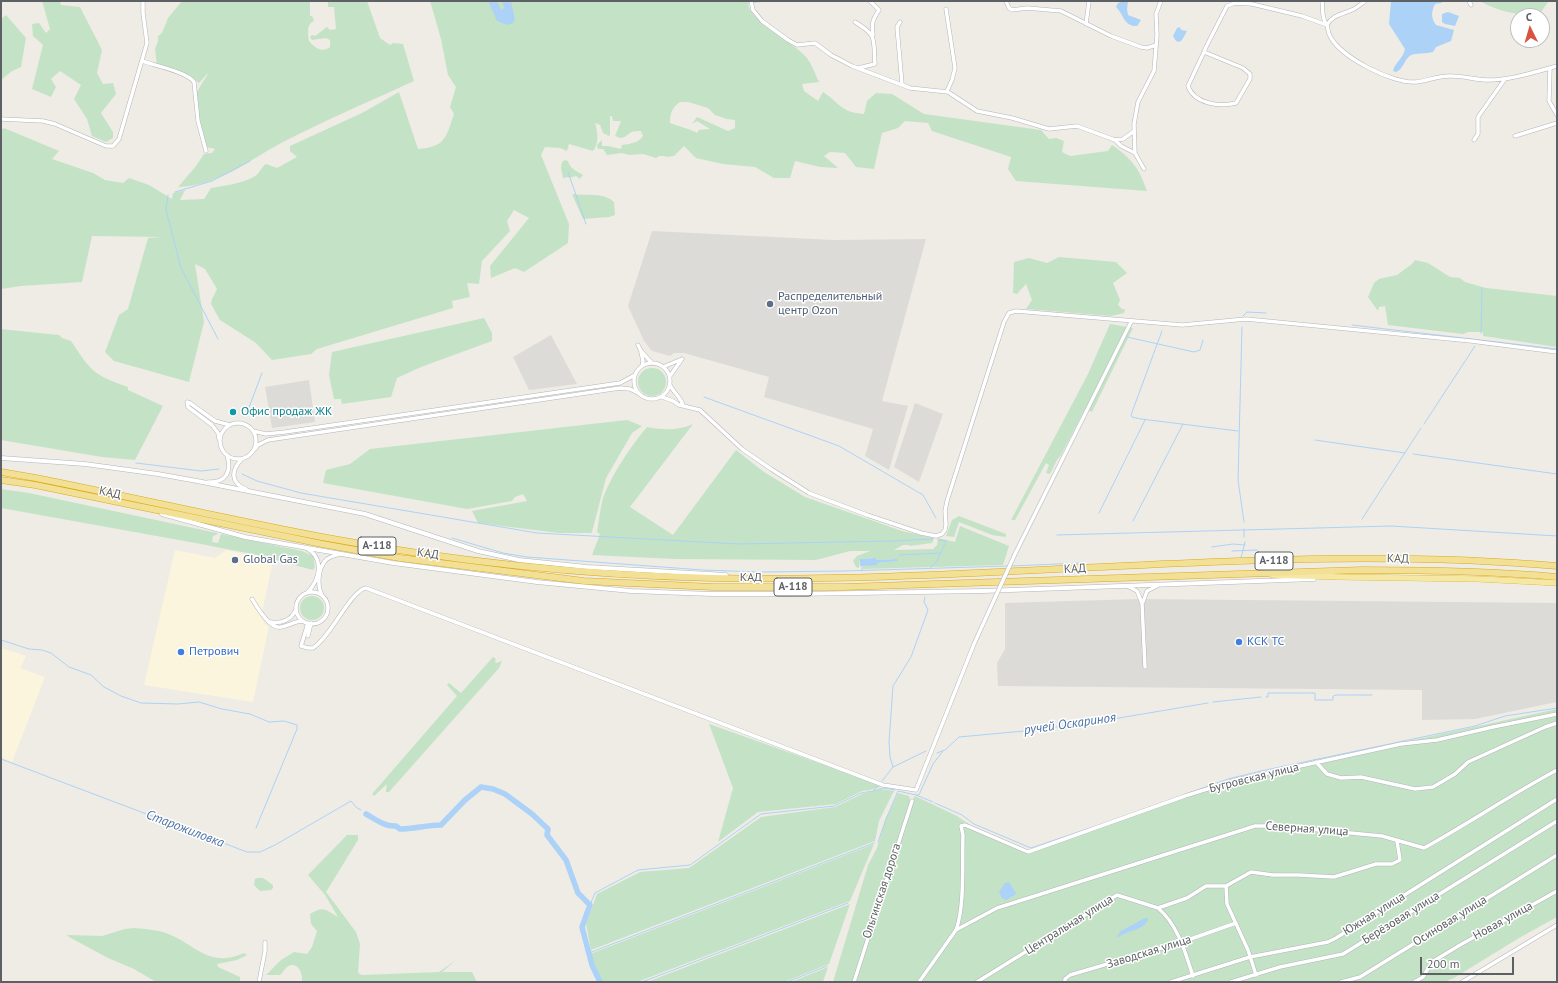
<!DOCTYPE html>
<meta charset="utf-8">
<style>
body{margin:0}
#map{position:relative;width:1558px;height:983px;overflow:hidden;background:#eeece5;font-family:"PT Sans",sans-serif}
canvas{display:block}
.frame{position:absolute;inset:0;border:2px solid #5d6064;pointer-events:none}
.north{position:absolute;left:1510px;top:8px;width:40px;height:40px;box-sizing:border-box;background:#fff;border:1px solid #bebfc1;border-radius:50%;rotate:355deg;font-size:11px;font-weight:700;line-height:16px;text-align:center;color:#5d6064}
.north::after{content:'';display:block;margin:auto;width:14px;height:18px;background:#d95440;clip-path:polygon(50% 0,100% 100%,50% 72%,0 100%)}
.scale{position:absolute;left:1420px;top:957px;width:94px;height:18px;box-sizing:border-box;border:2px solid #5d6064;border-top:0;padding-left:5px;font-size:12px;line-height:14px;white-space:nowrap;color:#5d6064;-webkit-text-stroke:3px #fff;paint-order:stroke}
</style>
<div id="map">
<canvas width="1558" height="983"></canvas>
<div class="frame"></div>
<div class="north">С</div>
<div class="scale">200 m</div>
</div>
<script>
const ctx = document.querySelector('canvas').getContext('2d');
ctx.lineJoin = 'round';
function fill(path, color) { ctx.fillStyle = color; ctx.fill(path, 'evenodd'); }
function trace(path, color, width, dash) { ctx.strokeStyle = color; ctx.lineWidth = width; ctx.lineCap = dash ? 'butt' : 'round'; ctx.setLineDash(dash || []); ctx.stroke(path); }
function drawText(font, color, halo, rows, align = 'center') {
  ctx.font = font + ' "PT Sans",sans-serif'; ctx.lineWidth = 3; ctx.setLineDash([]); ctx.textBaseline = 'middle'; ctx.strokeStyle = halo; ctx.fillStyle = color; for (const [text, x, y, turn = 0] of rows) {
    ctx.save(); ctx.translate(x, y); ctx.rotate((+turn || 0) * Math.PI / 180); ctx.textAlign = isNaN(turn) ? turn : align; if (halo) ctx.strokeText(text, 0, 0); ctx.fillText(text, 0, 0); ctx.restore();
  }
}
const commercial = new Path2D(`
 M175,550L215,558L226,550L273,561L261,617L266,625L269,626L253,702L144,685Z
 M1,648L26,656L20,668L45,677L12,762L1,757Z`);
const industrial = new Path2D(`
 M652,231L834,240L926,239L882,401L908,406L889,470L865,456L873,429L764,397L769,377L684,353H674L670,356L652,351L644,341L628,306Z
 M551,335L577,384L529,390L513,357Z
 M309,380L315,422L272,428L265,387Z
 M915,403L943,414L919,482L894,467Z
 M1138,599L1557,603V702L1475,719L1422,720V690L998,686L997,663L1005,649V603Z`);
const green = new Path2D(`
 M42,1H60L61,5L80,7L102,50L97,73L103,84L113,83L116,94L101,113L113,132V138L106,142L92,136L87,119L74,99L81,85L60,71L51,79L56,87L51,97L32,89L43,45L33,36L32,24L39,23L46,33L50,29Z
 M182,1H310V16H312L314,21C306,24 308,34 309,41C315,48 322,53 330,47V40L326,38L312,40L310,37L312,35L315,36L327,27L330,30L336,29L334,7H328V1H367L380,38L390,45L393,43L403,44L414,81C370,101 326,120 283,142C249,160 219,186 178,187L196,166L204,154L212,153L215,149L207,147L201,128L195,95L209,72L199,83L190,76L157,66L155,49L158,41V36L162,33L168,18Z
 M430,1H769L748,4C751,22 791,41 804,55C811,61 815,74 819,82L802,84L804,91L818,101L823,92C841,104 840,112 864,114L867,101L876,93L892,94L924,114L1041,130L1049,139L1056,138L1064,141L1062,152L1070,156L1108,151L1112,145C1132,159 1139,168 1147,191L1016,181L1008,169L1011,157L932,131L928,123L905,121L898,128L882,133L874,169L856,167L845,153L830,152L824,156L838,168L820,167L795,161L790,178H774L755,167L723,164L696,158L684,146L674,156L667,157L665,156H659L656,158L643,154L629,155L622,153L607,155L603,149H598L597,145L602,140V146H608L621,149L622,145C629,144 639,143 643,136L641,131C638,131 633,131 630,133C624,137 624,140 615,136L621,121H613L612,116H610V135L609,136L603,133L600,125L595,123C598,132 599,144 593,151L569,144L567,151L560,148L545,147L541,155L569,224L568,243L524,272L515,268L491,278L490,266L529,218L514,210L507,221L510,231L482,261L479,284L467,283L470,297L452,301L453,308L317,349L311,354L272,360L256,343L220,320L211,304L212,299L217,289L205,269L195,264L204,322L189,382L114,361L105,352L119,315L128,309L148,238L161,237L92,236L82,282L21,286L1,289V130L4,128L59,151L52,159L93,173L105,180L123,183L129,178L149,185L172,199L173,193L185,190L180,200L204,199L211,188C223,186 245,183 255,176C260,173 261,167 266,164L277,168L297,157L290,151V146L362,113L399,92L418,149C445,147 446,138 454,114L450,107L456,87L448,75L441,39ZM680,102H688L708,108L715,115L727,119L735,120V128L728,131L697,117L692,124L697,121L710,129L699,130L697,133C689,128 679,127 670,123C670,114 672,107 680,102Z
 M1480,1H1549L1538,16C1517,15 1497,11 1480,1Z
 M6,15L26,38L21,67L12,71L1,80V19Z
 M565,160L568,161C570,169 577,171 583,175L580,179L576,176L569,178L568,177L563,178L561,168L562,162Z
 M572,194C586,196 603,192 614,202L615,215L609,217L583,219Z
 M1059,257L1116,262L1127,273L1113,283L1120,300L1118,305L1122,309H1125L1124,313L1111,316L1026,309L1032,300L1026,284L1017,294L1013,293L1014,262L1029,258L1047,263Z
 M1415,260L1428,263L1450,277L1460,278L1465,282L1486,288L1557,296V347L1483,336V332H1468L1463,334L1388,325L1385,306L1379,307L1378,311L1368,297L1374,283L1379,279L1397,275L1412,264Z
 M484,318L492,333V341L421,367L397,378L391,397L342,404L341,399H334L329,375L332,352Z
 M1110,324L1133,328L1092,412L1085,409L1061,455L1057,460L1050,474L1046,473L1049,465L1046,463L1015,520H1011L1088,374Z
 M1,329L59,335L62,338L71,341C91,371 93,375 128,387V390L163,406L135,460L102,457L1,440Z
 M638 382a14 14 0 1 1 28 0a14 14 0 1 1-28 0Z
 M627,420L642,426L632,433L606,478L592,532L591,533H559L478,523L472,511L527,501L523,494L515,497L512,501L467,509L323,483L326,470L350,464L370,449Z
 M693,424L630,507L673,535L736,450L764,472L805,497L902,531L934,538L932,543L910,546L909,545H903L894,550L933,549L937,545L938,538L955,542L960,526L1009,546L1003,565L863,569V565H877V563L897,561V559L877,560L876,558L860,559L859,568L856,567L853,561L857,556L870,551H850L816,560L675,559L592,555L600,534L597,532C599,521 600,509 603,498C612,474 631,446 647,427C663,430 678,431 693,424Z
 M1,489L29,493L217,533L218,534L213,536L212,542L218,543L221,534L302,551L313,556L315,567L313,570L257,555L201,544L1,508Z
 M959,516L1006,534V537L992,535L959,522L954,537L946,536L952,520Z
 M300 608a12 12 0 1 1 24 0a12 12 0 1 1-24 0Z
 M493,657L496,659L495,661L496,663L502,661L499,668L389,792H386V790L387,784L374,796L372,794L457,696L447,685L449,683L461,693Z
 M1557,709V917L1519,938L1454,978L1444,982H833L868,865L877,848L885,820L898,793L909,796L910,800L912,801L915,796L957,816L973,827L1028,851L1229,780Z
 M709,724L884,786L870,790L862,791L836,804L758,812L718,842L733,788Z
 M881,789L894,791L879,821L875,841L591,950L586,924L597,894L640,872L689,868L761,817L835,807L862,794Z
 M347,835H358V840L326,892L356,932L360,944L358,973L362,975L439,972L456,960L442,972H472L477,982H302C303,974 298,960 287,967C285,969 282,973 280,975H266L281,960L294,952L307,954L312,947L317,931L311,924L310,914C323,905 326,910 338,917L325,895L308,875Z
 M874,844L850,901L637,982H598L587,944L590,954Z
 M257,878H263L273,885V888L271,890L260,891L254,885L255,879Z
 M850,904L829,964L784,982H647Z
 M134,928C147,929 161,930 173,936C191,944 205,960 226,958C232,958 238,955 244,953L247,955L237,960L217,964L218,967L240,977V982H156L134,969L108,958L69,937L67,935L102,936L125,929Z
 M828,967L823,982H791Z`);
const water = new Path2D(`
 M488,1H497L501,10L504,8L502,1H511L515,20L513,23L507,25L497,21Z
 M1123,1H1128L1127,9L1128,15L1141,20L1137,26C1124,27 1123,13 1116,7L1118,3Z
 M1391,1H1444L1441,3L1435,4C1431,12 1431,18 1436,25L1454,30L1451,41L1436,47L1433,52C1427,54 1415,53 1411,55C1404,59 1404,69 1396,72L1393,71C1395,62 1403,59 1405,49L1389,24Z
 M1448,12L1459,16L1455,26L1445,24L1442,22V14Z
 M1180,27L1181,30L1187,31L1182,40L1179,42L1176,41L1173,36L1177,28Z
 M876,558L877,560L897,559L898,561L877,563V565L860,566V559Z
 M1009,882L1016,893L1015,895L1006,900L1002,898L999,892L1005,883Z
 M1145,918H1148C1147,930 1127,930 1119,937L1117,936L1121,931Z`);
const stream = new Path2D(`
 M568,172L586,224
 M175,192L212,181L250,161
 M168,195L166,210L181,268L218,339
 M1243,316L1247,312L1266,313
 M1352,325L1557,349
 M1242,327L1238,480L1244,522
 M1162,331L1131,415L1132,417L1141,419L1238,431
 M1481,333L1482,288
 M1127,337L1194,352L1200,350L1203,340
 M704,397L839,446L923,495L936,518
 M258,416L248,410L262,373
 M1424,424L1475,346
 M1315,440L1405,453
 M1413,454L1557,474
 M136,463L201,471L219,469
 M242,474L257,481L301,493L537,533L739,544L892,541L933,539
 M1099,513L1145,420
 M1362,519L1421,428
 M1133,521L1183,424
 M1057,535L1391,526L1557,536
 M1244,537V529
 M452,538L503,553L527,557L703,570L760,572L844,571L1008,566
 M1212,547L1233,544L1245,545
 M1232,551L1257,550
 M900,555L941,553
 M1241,558L1245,542
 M862,566V571
 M1011,566L1080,563
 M930,568L937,561L946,541L938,540
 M1,640L29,649L42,650L51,653L69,667L91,675L104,687L121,696L141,703L178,704L199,702L222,709L250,714L269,722L284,721L297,725V729L256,828
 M1266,697H1268V693H1315V700H1333V696L1336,695H1372
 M1213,702L1261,697
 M937,753L945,750L959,737L1035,730L1119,718L1208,703
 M1,759L247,852H260L275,845L351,801L357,808L361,810
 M893,767L890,757L889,742L893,686L911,657L928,610L924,602L925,597
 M882,781L893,767L926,751
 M878,786L873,791L883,788L895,790
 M1186,794L1228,779L1261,771L1475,726L1505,716L1557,708
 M933,802L916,795H919L933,764L943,751
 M935,803L962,815L974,824L1031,848L1093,827
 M878,842L886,819L898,791L916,795
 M590,905L595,893L638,870L690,865L761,814L834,806L861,793L873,791
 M589,953L874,843
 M642,982L848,903
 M787,982L827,966`);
const river = new Path2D(`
 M366,814C375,819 385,827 396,826L400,829C414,829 427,825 441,825L465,800L481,787L493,789L505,794L532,814L548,829L547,835L566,860L578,893L590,905L582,927L592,965L600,982`);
const minor = new Path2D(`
 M751,1L753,10L762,21L788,40L797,45L815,43L831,55L852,66L910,88L948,92L977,111L1012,118L1049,129L1077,126L1115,140L1123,139L1134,131
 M870,1L879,10C873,19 871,24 873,35
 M1006,1L1009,8L1012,10L1027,8L1061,11L1111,36L1141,47L1147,48L1156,45
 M1322,1C1323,7 1322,14 1324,19C1324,21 1326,23 1327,25C1328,28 1328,33 1330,36C1340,57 1393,84 1416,82C1428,81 1439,75 1452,76C1464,76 1476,80 1488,80C1512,80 1534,72 1557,66
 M1469,1L1471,5
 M946,9L955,68L952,80L947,91
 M855,22C878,36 873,38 875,64L858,68
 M900,22L897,27L902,84
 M1086,24L1089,1
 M1327,25C1333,14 1344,14 1354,9C1358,7 1361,4 1365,1
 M1204,52L1243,68L1250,74V79L1236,103C1220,107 1194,104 1188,86L1204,52L1206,47L1227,6L1235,3L1252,4L1302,16L1327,25
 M142,61C153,65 188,72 194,82L198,121L206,151
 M1550,68L1549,101L1557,115
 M1,119L43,121L55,124L106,146H113L119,139L147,43L143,13V1
 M1515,136L1557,123
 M1115,140L1121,146L1135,153
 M1474,140L1478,134V117L1505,79
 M1144,169L1135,153L1134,124L1138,102L1154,71L1157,35L1156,14L1161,1
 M638,345L641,351L652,363
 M641,352L643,361L642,366
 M634 381a18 18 0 1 1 36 0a18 18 0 1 1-36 0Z
 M663,367L682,359
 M670,376L682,359
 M670,385C674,393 681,398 683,405
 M662,397L673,401L679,405L700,410L742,449L771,469L809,493L867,515L921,533L936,536L942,534L945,530L946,524L945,511L947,501L1004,322L1009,313L1016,311L1182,325L1246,319L1471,341L1557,352
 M187,402L188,407L212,425L218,433L219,439
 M187,402L190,403L215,421L230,425
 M220 441a18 18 0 1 1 36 0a18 18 0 1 1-36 0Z
 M253,431L266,434L285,432L620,383L635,375
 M255,449L258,445L268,440L620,388L630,389L638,393
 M242,459C231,470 230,483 246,489
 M208,482C226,483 232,472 227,455
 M306,548C325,558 320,580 307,593
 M1015,554L1131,322
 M1127,586L1137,591L1142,603L1145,667
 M296 608a16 16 0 1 1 32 0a16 16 0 1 1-32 0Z
 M322,595C317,586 318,569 325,561C329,556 335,556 340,554
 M252,599C257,607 270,630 281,627C289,626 294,621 303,621
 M1143,602L1147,591L1157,586
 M270,622C281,624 292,620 296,609
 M308,623L301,646L308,648H313C330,638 351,590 366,588L883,785L916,790L974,644L994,600
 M308,636L311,623
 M1316,762L1327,774L1341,778L1361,777L1415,789L1433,787L1455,774L1468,762L1545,727L1557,723
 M1226,886L1227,904L1248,950L1256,975
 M1158,908C1178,925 1185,952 1193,976
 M956,930L997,908L1255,826H1278L1382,836L1424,848C1469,823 1512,794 1557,770
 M259,982L265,951V942
 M854,982L912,801
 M919,982L956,930C965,906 962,862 963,835L961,826L965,825L1028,852L1185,796L1236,780L1401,744L1437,740L1493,727L1557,714
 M977,982L1117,895L1158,908L1187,898L1206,886H1226L1251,872L1273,875H1299L1334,877L1376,864H1392L1400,860L1397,841
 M1065,982V979L1070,975L1182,942L1236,923
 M1171,982L1250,957L1328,942L1336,938L1557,799
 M1231,982L1280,967L1343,954L1557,821
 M1341,982L1360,977L1557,855
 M1414,982L1423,977L1432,962L1460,945L1557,891
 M1462,982L1557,925`);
const tertiary = new Path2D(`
 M1,458L85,464L158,474L197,481L365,514L478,551L519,560L587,567L726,575
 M162,514L245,537L393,563L537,582L631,591L712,594H793L983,591L1314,579`);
const trunk = new Path2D(`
 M1272,575L1340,577L1478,579L1557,583`);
const motorway = new Path2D(`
 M1,472L36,478C131,497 227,519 322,537C450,561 581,575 712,578C993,584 1276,542 1557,566
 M1,480L35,485L322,544L400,558L584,581L714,587H844L1362,570C1427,570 1492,571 1557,577`);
const minorBridge = new Path2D(`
 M994,600L1015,554`);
const markers = [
 [770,304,4,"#5c6f8a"],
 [233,412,4,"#0f9aa8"],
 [235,560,4,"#5c6f8a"],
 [1239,642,4,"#3f7fe0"],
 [181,652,4,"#3f7fe0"]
];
const shields = [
 [377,546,38],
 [1274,561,38],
 [793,587,38]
];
const shieldNames = [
 ["А-118",377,546],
 ["А-118",1274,561],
 ["А-118",793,587]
];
const serviceNames = [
 ["Распределительный",778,297],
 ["центр Ozon",778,311],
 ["Global Gas",243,560]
];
const cultureNames = [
 ["Офис продаж ЖК",241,412]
];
const streetNames = [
 ["КАД",110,493,12],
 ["КАД",428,554,8],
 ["КАД",1398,559,1],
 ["КАД",1075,569,-3],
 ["КАД",751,578],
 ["Бугровская улица",1254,778,-14],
 ["Северная улица",1307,829,4],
 ["Ольгинская дорога",882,891,-72],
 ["Южная улица",1374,914,-32],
 ["Берёзовая улица",1401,918,-32],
 ["Осиновая улица",1450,921,-32],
 ["Новая улица",1503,921,-29],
 ["Центральная улица",1069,925,-32],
 ["Заводская улица",1149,952,-17]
];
const shopNames = [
 ["КСК ТС",1247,642],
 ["Петрович",189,652]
];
const waterNames = [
 ["ручей Оскариноя",1070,724,-8],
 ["Старожиловка",185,829,21]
];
fill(commercial, '#fbf5dd');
fill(industrial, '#dddbd7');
fill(green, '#c4e3c6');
fill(water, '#acd2f7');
trace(stream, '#acd2f7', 1);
trace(river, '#acd2f7', 5.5);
trace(minor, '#b2b5b9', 4.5);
trace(tertiary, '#b2b5b9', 5);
trace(trunk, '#dda916', 6);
trace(motorway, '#dda916', 7);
trace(minor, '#fff', 3.5);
trace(tertiary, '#fff', 4);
trace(trunk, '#f5e8a4', 5.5);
trace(motorway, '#f3e097', 6);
trace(minorBridge, '#b2b5b9', 4.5, []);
trace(minorBridge, '#fff', 3.5);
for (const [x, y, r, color] of markers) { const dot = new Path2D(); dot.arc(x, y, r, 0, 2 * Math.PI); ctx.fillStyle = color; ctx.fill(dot); trace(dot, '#fff', 1.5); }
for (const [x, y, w] of shields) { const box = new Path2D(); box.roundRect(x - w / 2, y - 9, w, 18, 3); ctx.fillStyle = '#fff'; ctx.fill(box); trace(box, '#5d6064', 1); }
drawText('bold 11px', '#5d6064', null, shieldNames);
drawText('12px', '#4e5e75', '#fff', serviceNames, 'left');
drawText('12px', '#0d838f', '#fff', cultureNames, 'left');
drawText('12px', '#5d6064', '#fff', streetNames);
drawText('12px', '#366cbe', '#fff', shopNames, 'left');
drawText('italic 13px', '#4b73a7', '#fff', waterNames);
</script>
